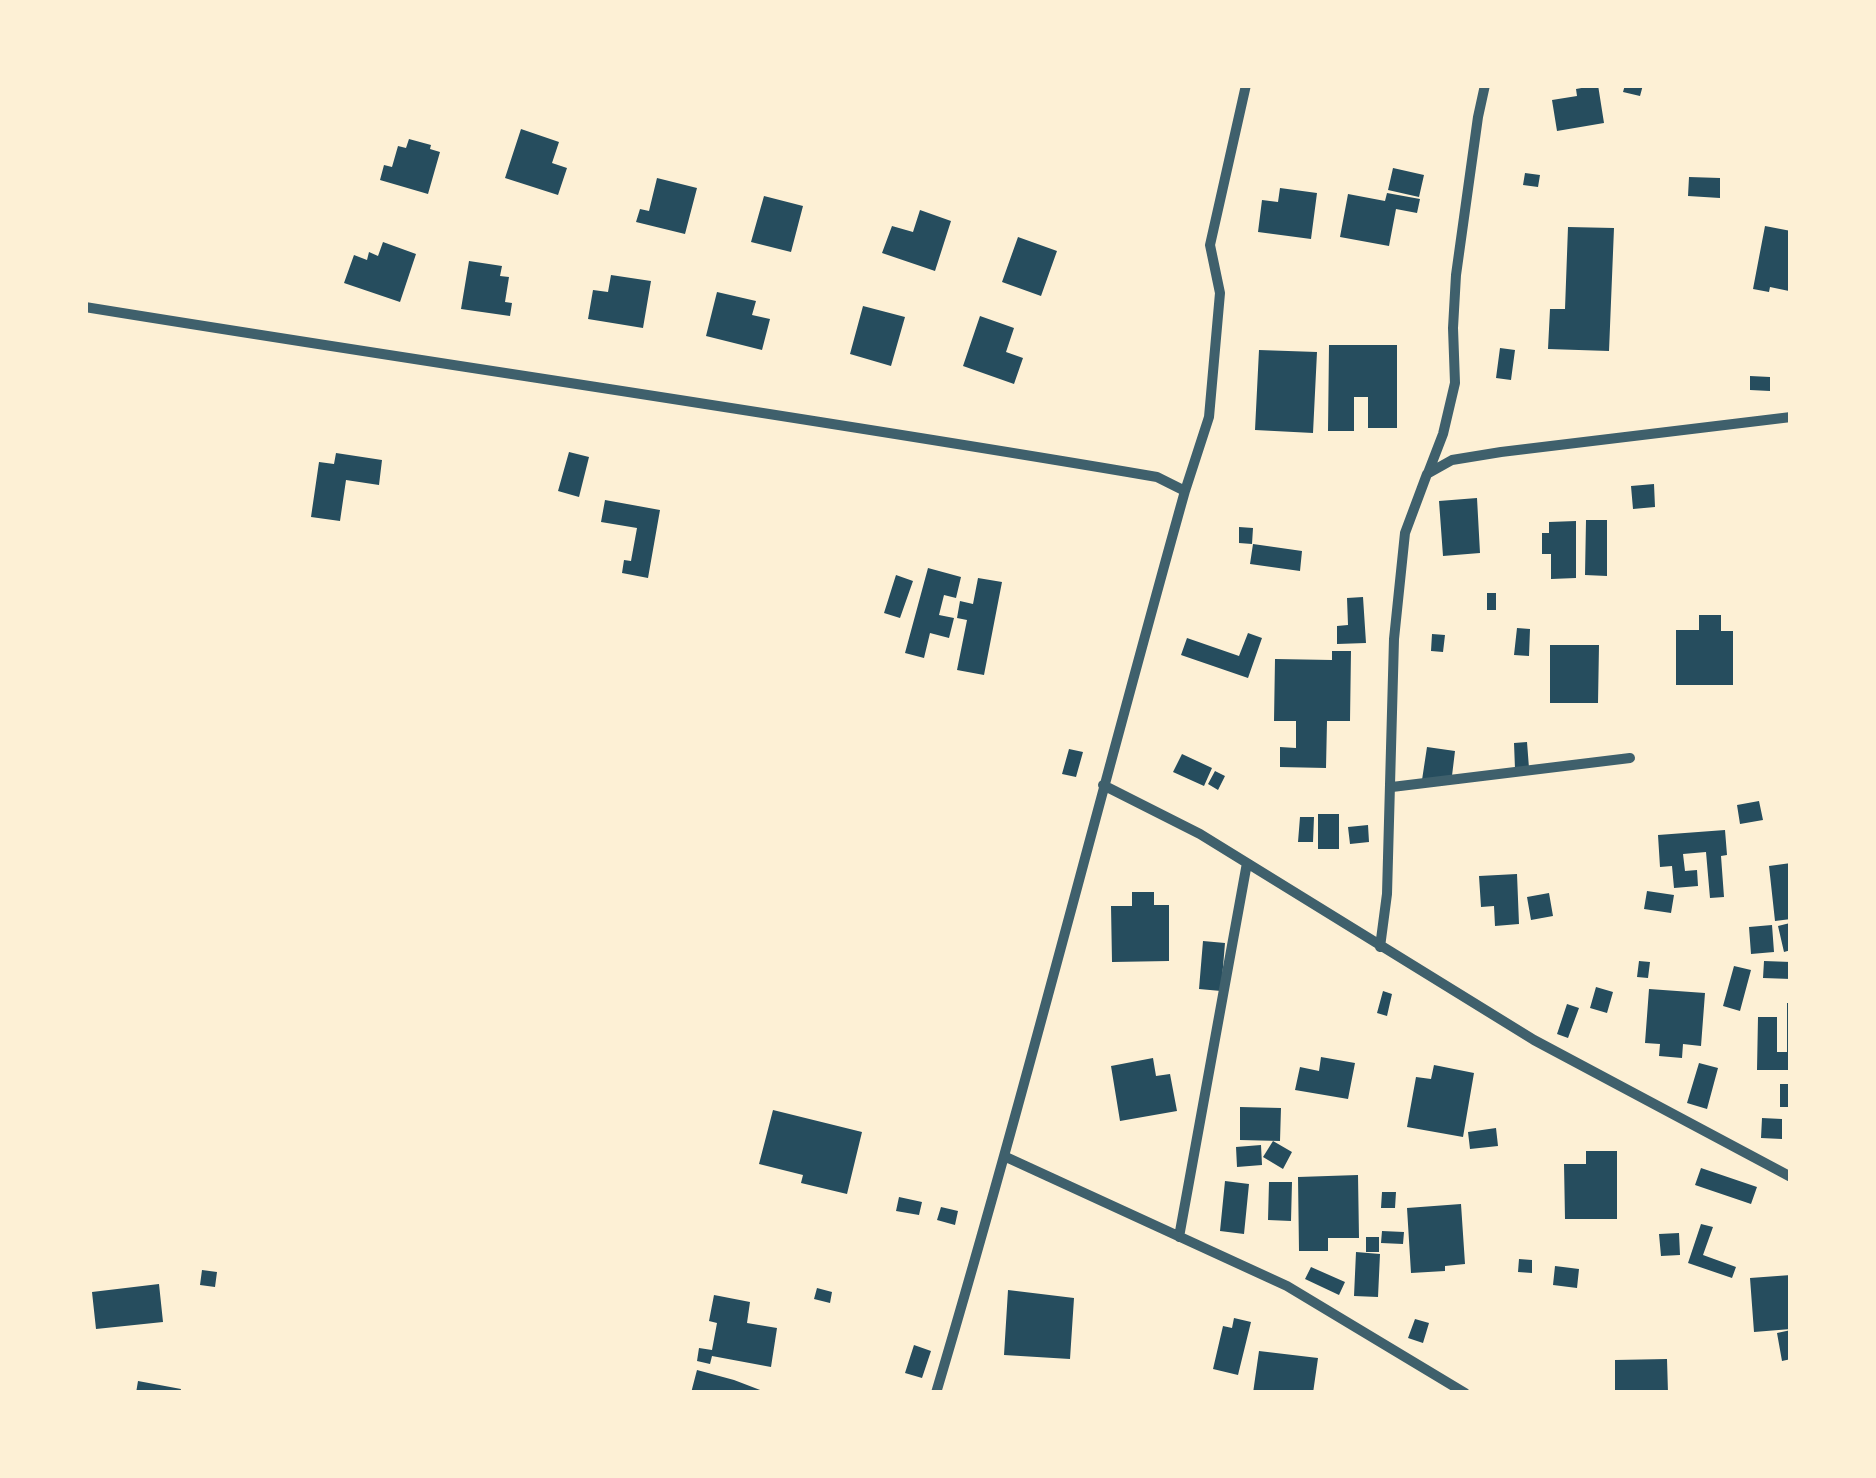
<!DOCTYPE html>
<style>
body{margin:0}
#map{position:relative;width:1876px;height:1478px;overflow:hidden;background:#fdf0d5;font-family:Arial,sans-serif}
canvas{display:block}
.frame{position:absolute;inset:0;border:88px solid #fdf0d5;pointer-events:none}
</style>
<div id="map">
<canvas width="1876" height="1478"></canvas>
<div class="frame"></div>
</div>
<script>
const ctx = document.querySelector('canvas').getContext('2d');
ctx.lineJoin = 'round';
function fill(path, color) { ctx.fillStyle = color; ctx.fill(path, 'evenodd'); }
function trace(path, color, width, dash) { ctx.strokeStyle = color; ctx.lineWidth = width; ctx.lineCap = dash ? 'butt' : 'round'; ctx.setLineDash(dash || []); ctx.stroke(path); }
const building = new Path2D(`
 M1598,85L1604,123L1557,131L1552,100L1577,96L1576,89Z
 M1625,85H1643L1640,96L1623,92Z
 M521,129L559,142L552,163L567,168L558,195L505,178Z
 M409,139L431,145L430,149L440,152L428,194L380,180L384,165L392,167L398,146L406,148Z
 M1393,168L1424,175L1419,197L1388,190Z
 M1525,173L1540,175L1538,187L1523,185Z
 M1689,177L1720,178V198L1688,196Z
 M657,178L697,188L685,234L636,222L640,209L649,211Z
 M1280,188L1317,193L1311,239L1258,232L1262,200L1278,202Z
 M1387,193L1420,199L1417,213L1396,209L1389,246L1340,237L1348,194L1385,201Z
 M764,196L803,206L791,252L751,242Z
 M920,210L951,221L935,271L882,253L892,226L913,232Z
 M1765,226L1791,231L1789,291L1770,287L1769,292L1753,289Z
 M1568,227L1614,228L1609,351L1548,349L1550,309H1565Z
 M1018,237L1057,251L1041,296L1002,282Z
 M383,242L416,254L400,302L344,283L354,255L367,260L369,252L378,256Z
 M469,261L502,266L500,276L509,277L505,302L512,303L510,316L461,309Z
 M611,275L651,281L643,328L588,319L593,290L608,292Z
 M717,292L756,301L752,315L770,319L762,350L706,336Z
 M863,306L905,317L891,366L850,354Z
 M980,316L1014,328L1006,352L1023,358L1014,384L963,366Z
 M1329,345H1397V428H1368V397H1354V431H1328Z
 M1500,348L1515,350L1511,380L1496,378Z
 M1259,350L1317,352L1313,433L1255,430Z
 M1750,376L1770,377V391L1750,390Z
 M569,452L589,457L579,497L558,491Z
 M336,453L382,460L379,485L346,480L340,521L311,517L319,462L334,464Z
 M1654,484L1655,507L1633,509L1631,486Z
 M1477,498L1480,553L1443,556L1439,501Z
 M605,500L660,510L648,578L622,573L624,560L631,561L637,528L601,522Z
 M1586,520H1607V576L1585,575Z
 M1576,521V578L1551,579V554H1542V533H1549V522Z
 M1239,527L1253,528L1252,544L1239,543Z
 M1253,544L1302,551L1300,571L1250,564Z
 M928,568L961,577L956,598L944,595L939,615L954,618L949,638L930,633L924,658L905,653Z
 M896,575L913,581L900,618L884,613Z
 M978,578L1002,582L984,675L957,670L967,620L957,618L960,601L973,604Z
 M1487,593H1496V610H1487Z
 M1363,597L1366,643L1337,644V626L1348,625L1347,598Z
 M1699,615H1721V631H1733V685H1676V630H1699Z
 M1517,628L1530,629L1529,656L1514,655Z
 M1248,633L1262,638L1248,678L1181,655L1187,638L1239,656Z
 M1432,634L1445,635L1443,652L1431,651Z
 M1550,645H1599L1598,703H1550Z
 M1332,651H1351L1350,721H1327L1326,768L1280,767V747L1296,748V721H1274L1275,659L1332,660Z
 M1527,742L1529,768L1515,769L1514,743Z
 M1427,747L1455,751L1451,784L1422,780Z
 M1069,749L1083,752L1076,777L1062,774Z
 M1182,754L1212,768L1204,786L1173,772Z
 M1215,771L1225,776L1218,790L1208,784Z
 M1759,801L1763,820L1740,824L1737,805Z
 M1318,814H1339V849H1318Z
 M1300,817H1314L1313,842H1298Z
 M1368,825L1369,842L1350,844L1348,827Z
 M1725,830L1727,855L1721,856L1724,897L1710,898L1706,852L1683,854L1685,871L1697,870L1698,886L1674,888L1672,866L1660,867L1658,835Z
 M1791,863V919L1775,921L1769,866Z
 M1517,874L1519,924L1495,926L1494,906L1481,907L1479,876Z
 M1647,891L1674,895L1671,913L1644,909Z
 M1132,892H1154V905H1169V961L1112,962L1111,906H1132Z
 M1549,893L1553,916L1531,920L1527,897Z
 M1790,923L1791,950L1784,952L1778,926Z
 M1772,925L1774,952L1751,954L1749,927Z
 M1203,941L1225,943L1221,991L1199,989Z
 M1639,961L1650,962L1648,978L1637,977Z
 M1764,961L1791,962V979L1763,978Z
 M1734,966L1751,970L1740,1011L1723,1006Z
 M1596,987L1613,992L1607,1013L1590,1008Z
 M1649,989L1705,993L1701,1046L1683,1044L1682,1058L1659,1056L1660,1044L1645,1043Z
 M1383,991L1392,994L1387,1016L1377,1013Z
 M1787,1003H1791V1070H1757L1758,1017H1777V1052H1787Z
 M1567,1004L1579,1008L1568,1038L1557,1034Z
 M1321,1057L1355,1063L1348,1099L1295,1090L1300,1067L1319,1071Z
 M1153,1058L1156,1076L1170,1074L1177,1111L1120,1121L1111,1066Z
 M1699,1063L1718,1068L1707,1109L1687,1103Z
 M1434,1065L1474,1073L1463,1137L1407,1127L1416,1077L1431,1079Z
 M1780,1084H1791V1107H1780Z
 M1240,1107L1281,1108L1280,1141L1240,1140Z
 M773,1110L862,1132L847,1194L801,1183L803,1175L759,1164Z
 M1762,1118L1782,1119V1139L1761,1138Z
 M1496,1128L1498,1146L1470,1149L1468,1132Z
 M1273,1141L1292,1152L1283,1169L1263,1157Z
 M1261,1145L1262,1165L1237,1167L1236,1147Z
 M1586,1151H1617V1219H1565L1564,1164H1586Z
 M1701,1168L1757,1187L1751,1204L1695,1185Z
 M1358,1175L1359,1238H1328V1251H1299L1298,1177Z
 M1225,1181L1249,1184L1244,1234L1220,1231Z
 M1269,1182H1292L1291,1221L1268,1220Z
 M1382,1192H1396L1395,1208H1381Z
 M899,1197L922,1202L919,1215L896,1211Z
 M1461,1204L1465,1264L1445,1266V1271L1411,1273L1407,1208Z
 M941,1207L958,1211L955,1225L937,1220Z
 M1701,1224L1713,1227L1703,1255L1736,1267L1732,1278L1688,1263Z
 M1382,1231L1404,1232L1403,1244L1381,1243Z
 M1679,1233L1680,1255L1661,1256L1659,1234Z
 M1366,1237H1379V1252H1366Z
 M1356,1252L1380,1254L1378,1297L1354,1296Z
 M1519,1259L1532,1260V1273L1518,1272Z
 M1555,1266L1579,1269L1577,1288L1553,1285Z
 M1311,1267L1345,1282L1339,1295L1305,1279Z
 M202,1270L217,1272L215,1287L200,1285Z
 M1791,1275V1329L1754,1332L1750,1278Z
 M159,1284L163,1322L96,1329L92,1292Z
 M817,1288L832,1292L830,1303L814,1299Z
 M1008,1290L1074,1298L1070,1359L1004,1355Z
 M714,1295L750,1302L747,1323L777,1328L771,1367L712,1356L710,1364L697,1361L699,1348L712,1350L717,1323L709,1321Z
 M1234,1318L1251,1322L1238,1375L1213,1369L1223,1326L1232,1328Z
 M1415,1319L1429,1323L1423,1343L1408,1338Z
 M1791,1330V1359L1782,1361L1777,1333Z
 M914,1345L931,1351L922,1378L905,1373Z
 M1259,1351L1318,1358L1313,1393H1253Z
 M1667,1359L1668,1393H1615V1360Z
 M697,1370L734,1380L768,1393H691Z
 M138,1381L181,1389L180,1393H136Z`);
const minor = new Path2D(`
 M85,307C442,365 800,416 1157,477L1185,491C1101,791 1025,1094 936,1393
 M1428,473L1443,434L1455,383L1453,328L1456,275L1478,117L1485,85
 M1185,491L1209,417L1220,293L1210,245L1246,85
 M1103,785L1200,834L1534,1040L1791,1177
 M1392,787L1630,758
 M1380,947L1387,894L1394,639L1405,533L1427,474L1452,460L1501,452L1791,417
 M1006,1157L1287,1286L1465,1393
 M1179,1237L1247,863`);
fill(building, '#264d5e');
trace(minor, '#3f606c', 10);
</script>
